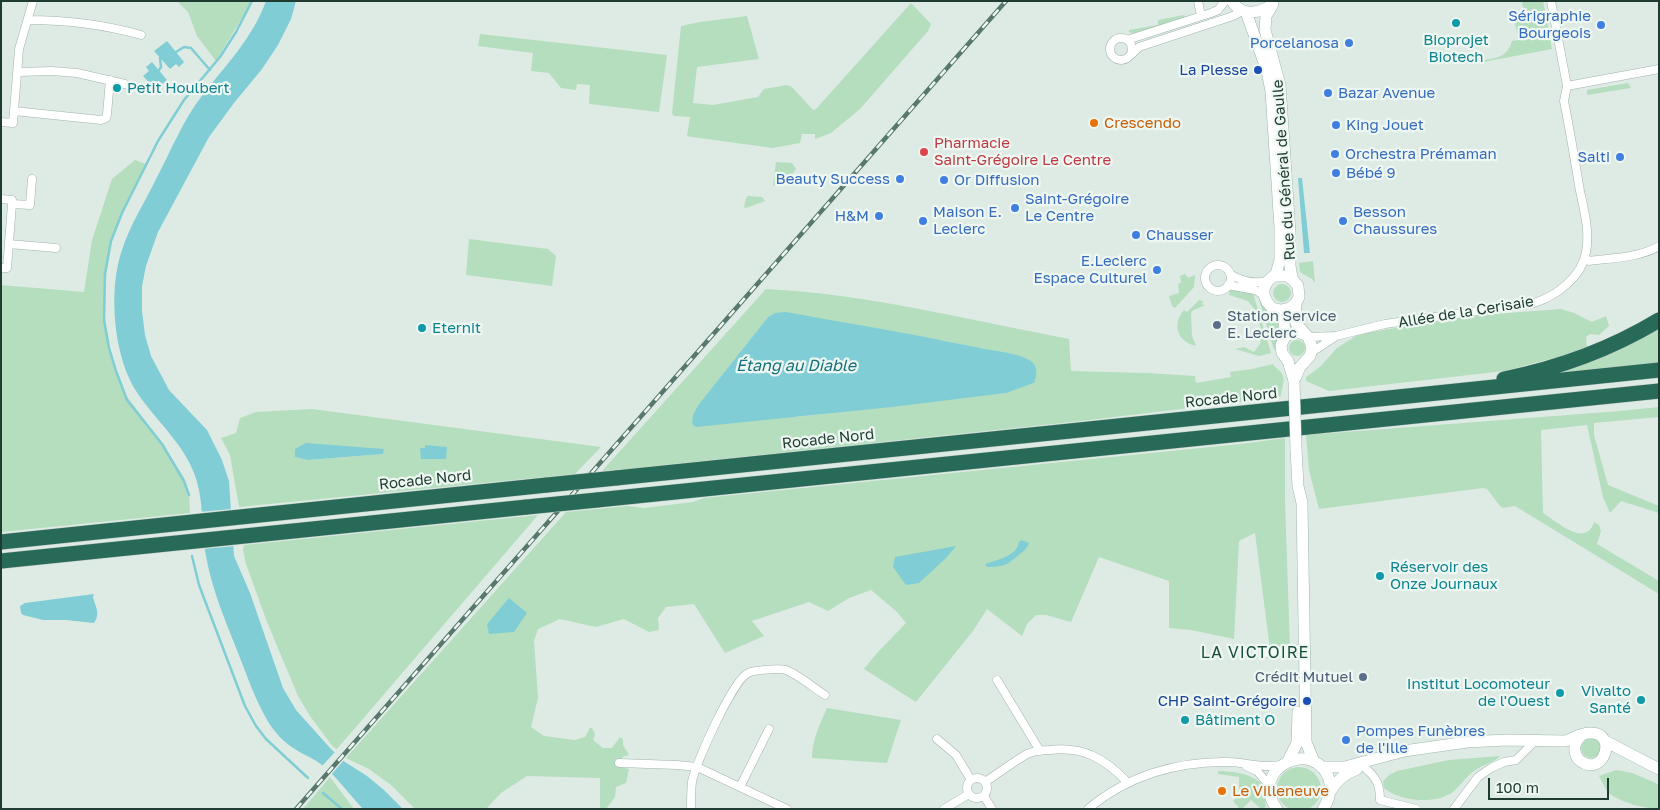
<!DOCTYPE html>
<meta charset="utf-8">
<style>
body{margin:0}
#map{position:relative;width:1660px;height:810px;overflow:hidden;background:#deebe4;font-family:"Golos Text",sans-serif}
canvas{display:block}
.frame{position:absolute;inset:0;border:2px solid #1e3c32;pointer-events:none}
.scale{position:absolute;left:1488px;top:778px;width:121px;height:22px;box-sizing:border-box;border:2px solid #1e3c32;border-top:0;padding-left:6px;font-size:15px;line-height:18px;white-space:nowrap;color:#1e3c32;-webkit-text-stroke:4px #eef7f2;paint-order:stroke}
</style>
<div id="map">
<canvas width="1660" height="810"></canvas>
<div class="frame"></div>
<div class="scale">100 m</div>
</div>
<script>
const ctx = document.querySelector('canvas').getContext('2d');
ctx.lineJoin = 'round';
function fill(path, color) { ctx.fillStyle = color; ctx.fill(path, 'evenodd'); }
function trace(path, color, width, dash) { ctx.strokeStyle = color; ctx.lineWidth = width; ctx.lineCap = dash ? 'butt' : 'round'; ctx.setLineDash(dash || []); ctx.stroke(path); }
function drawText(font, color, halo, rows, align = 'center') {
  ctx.font = font + ' "Golos Text",sans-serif'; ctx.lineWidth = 4.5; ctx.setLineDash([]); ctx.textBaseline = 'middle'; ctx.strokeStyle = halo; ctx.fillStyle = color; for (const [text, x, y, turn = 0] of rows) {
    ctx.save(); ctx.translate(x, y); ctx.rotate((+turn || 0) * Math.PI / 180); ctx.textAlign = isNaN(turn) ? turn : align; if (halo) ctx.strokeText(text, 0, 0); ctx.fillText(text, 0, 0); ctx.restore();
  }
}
const green = new Path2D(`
 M177,1H252L216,61L197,36L188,12Z
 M1529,1H1543L1552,49L1478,63L1479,61C1494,58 1507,59 1512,41L1518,40L1514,15L1524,13L1522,2Z
 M911,3L931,24L928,31L860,109L831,133L815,139V134H802L800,143L773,148L692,137L687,136L690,117L674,116L672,113L681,26L700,22L747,16L759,59L697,67L693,103L713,105L758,97L764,89L787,85L792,87L813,110L816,109Z
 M1184,15L1185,17L1136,34L1129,32V30L1158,25V20Z
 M480,34L667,55L659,112L589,104L590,85L577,84L576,90L561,88L549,73L531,71L533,53L478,46Z
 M1628,83L1631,88L1587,95V90Z
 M135,160L146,164L123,210L110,241L105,279L104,313L109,350L125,394L157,436L184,478L189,495L190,513L1,532V285L84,292L92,240L112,179Z
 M776,162L792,163L796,169L785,183L777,186L773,185Z
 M748,196L762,197L765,201L746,208L744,207L746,198Z
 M469,239L548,249L556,256L552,286L466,275Z
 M1313,261L1315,283L1312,279L1300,272L1299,263Z
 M1185,274L1188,278L1195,275L1194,287L1175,308L1172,306L1169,296L1179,293L1178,284L1181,282L1180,276Z
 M1273 293a9 9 0 1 1 18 0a9 9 0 1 1-18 0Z
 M766,289C868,294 969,320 1069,339L1071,371L1148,373L1195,376L1196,383L1231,377L1230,372L1252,369L1273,364C1275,368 1280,370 1282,374C1286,380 1281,389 1281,396L1273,398L1081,421L664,465L623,470L622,469L602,471ZM775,313L946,341L1020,357L1034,383L1005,393L797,417L699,404L768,317Z
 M1233,289L1253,293L1271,353L1259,356L1235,349L1244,347L1254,352L1260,344L1262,332L1255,310L1248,301L1229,295L1230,290Z
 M1258,296L1275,314L1282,330L1277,346L1274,350Z
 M1199,300L1203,301L1202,304L1205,305L1192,311L1191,314L1192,336L1196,346C1178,342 1171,325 1184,310L1187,312Z
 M1561,309L1574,313L1592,322L1606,316L1609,326L1599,335L1590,334L1586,337L1587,347L1570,354L1504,371L1329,391L1306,381V377L1320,367L1337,348L1359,334L1468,316Z
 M1659,324V363L1557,374V370Z
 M1289 348a8 8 0 1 1 16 0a8 8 0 1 1-16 0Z
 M1659,407V417L1594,423V435L1608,485L1659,506V513L1621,501L1610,513L1603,497L1587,425L1541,430L1543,513C1556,521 1586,549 1594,522L1599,525L1601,531L1597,544L1659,581V594L1515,506L1503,508L1500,506L1487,489L1483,488L1319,509L1309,470L1306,435L1620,411Z
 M312,409L601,447L575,474L239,507L230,455L221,438L236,433L240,418L256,412ZM383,454L308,460L295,457Z
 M1285,438V501L1290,648L1270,649L1255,533L1239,541L1234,639L1191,630L1169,628V581L1099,557L1071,622L1046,615H1036L1027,624L1022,636L987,609L973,631L916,702L864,669L877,653L906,623L897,612L871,590L849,598L828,611L809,602L752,621L764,636L725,653L694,604L666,607L658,618L659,630L649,632L624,619L596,627L560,619L538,629L534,641L538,698L531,727L544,736L575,740L585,737L590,728H592L595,734L593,740L603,748H612L620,737L623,739V745L629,755L622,757L620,767L629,769L626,783L616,787L615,797L606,809H600V778L527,776L501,793L486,809H415L391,785L369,769L346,758L566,512L627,506L644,508L693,502L704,498L1241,444ZM509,599L514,632H503L487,624Z
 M538,515L337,749L333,747L310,716L298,696L267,622L246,564L243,550L244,545Z
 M827,708L901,720L887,763L812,758C812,740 820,724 827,708Z
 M1581 748a10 10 0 1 1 20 0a10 10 0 1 1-20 0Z
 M1500,756C1494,763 1485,764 1477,769C1468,774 1462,784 1454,791C1437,805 1401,802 1384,788L1383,781L1389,775L1397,771L1449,760Z
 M1277 789a22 22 0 1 1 44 0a22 22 0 1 1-44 0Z
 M1616,770L1632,773L1656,783L1659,786V809C1646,809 1619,802 1609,793C1605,789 1602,781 1599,776Z
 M1218,771C1234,772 1246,772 1260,782L1264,793L1266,807L1261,809L1251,800L1242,809H1240L1233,801L1238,796L1236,794L1239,793V777L1218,774Z
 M330,777L354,809H303Z`);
const water = new Path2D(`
 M266,1H296L291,19L278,45L262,69L234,103L209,137L158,232L146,266L142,286V311L145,335L151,356L169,390L207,430L222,460L229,481L234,556L250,593L283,688L296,710L331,749L345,762L367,776L384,790L403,809H363C349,794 337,777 322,765C315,759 306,756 298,751C285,744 272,730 266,718C254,697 247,675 238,653C226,622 212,590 206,556C201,532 204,506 197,482C188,448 158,423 138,394C113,358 108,290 122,250C130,225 145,202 156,179C171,151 182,122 201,97C224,67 253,38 266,1Z
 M167,41L184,62L179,67L176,64L170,69L154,51Z
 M152,62L167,80L156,90L143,76L149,71L146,67Z
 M1298,178H1302L1310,253H1304Z
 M786,312C852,324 919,335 985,349C996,351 1023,354 1032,362C1038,367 1037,376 1034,383L1006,393L892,407L696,427L692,424L693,415L699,404L768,317L775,313Z
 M306,443L384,449L383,454L308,460L295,457V449Z
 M425,445L447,447L446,459H421L420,448H425Z
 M1021,540L1029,543C1027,548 1026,549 1021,553C1008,564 1006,567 987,567L985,564C997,560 1017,556 1019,542Z
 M956,546L946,558L919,583L906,585L893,567L895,557Z
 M94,594L93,597C95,606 101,613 94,623L66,620H43L23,615L21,613L20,606L25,603Z
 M509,598L527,613L514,632L489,634L487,624Z`);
const pier = new Path2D(`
 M232,509L235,546L202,549L199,512Z
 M336,751L345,759L330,776L321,767Z`);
const stream = new Path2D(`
 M176,52L184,47L191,48L210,70
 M159,70L161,67L160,58
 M189,495L184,481L162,444L127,400L116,371L109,348L104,320L105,274L111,241L122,213L158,141L184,100L220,57L236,32L252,1
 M192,556L199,585L245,706L256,726L266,739L308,778
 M323,793L342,809`);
const street = new Path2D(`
 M1198,1L1201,16
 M28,20C68,20 102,24 141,35
 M1110 49a11 11 0 1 1 22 0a11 11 0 1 1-22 0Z
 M1127,40L1211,13L1218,10L1225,1
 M1131,55L1139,47L1233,16L1242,11
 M18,72L52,71L77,73L125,84
 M1567,86L1659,69
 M14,111L101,120L106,118L107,114L110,80
 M1,122L13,123L19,49L33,1
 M1,199L12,200V204
 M9,244L56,248
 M1585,258L1589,261C1611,258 1639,258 1659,246
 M1205 278a13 13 0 1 1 26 0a13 13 0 1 1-26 0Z
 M1,268H7L12,204L30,205L32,179
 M1230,274C1241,281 1255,284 1268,281
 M1228,285L1255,290L1264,295
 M1308,337L1336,336L1385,324L1534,303C1556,296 1582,277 1586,252C1590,232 1584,210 1580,191C1575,161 1570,131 1564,101L1567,86L1551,1
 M1312,352L1335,337
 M1267,653L1299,649
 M997,680L1040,751
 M937,739L956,755L971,780
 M619,763L677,765L697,767L787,809
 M1246,766L1257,771L1270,786
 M1364,767C1376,777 1380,784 1380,800L1416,809
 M967 788a10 10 0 1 1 20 0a10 10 0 1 1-20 0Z
 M985,782C999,773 1013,762 1027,754C1034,751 1043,750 1050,750C1083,746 1106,759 1128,783
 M740,787L769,729
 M984,796L992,809
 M691,809C691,800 691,790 692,782C695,764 733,680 748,673C754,670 780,668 786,670C797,674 814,688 825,695
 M944,809L969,794
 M1088,809C1127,776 1177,761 1228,762C1245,762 1265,769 1281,765
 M1454,809L1478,777L1491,768L1504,762L1516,760L1531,745`);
const secondary = new Path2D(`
 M1232,1C1242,17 1259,13 1272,5
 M1273,4L1266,16L1265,30L1280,85L1290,233V266L1292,278
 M1246,12L1267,71L1271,91L1273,122L1280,227V260L1276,274L1268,281L1264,288V295L1267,302L1272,308L1281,310L1290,308L1296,303L1299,297L1298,286L1294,281L1288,276H1275
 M1276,310L1284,321L1285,337
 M1294,381L1300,367L1310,356L1312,347L1308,337L1296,323L1295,317L1296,303
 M1294,381L1288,361L1282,353L1281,345L1285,337L1291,333L1298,332L1305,335
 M1296,449L1298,486L1302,503L1306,742L1314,762
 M1605,741L1659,769
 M1288,761L1297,743L1298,712
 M1321,767H1345L1404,751L1467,742L1506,740L1565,741C1573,739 1582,732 1591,733C1619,733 1603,781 1578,759C1573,751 1574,742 1581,736
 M1330,792C1336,781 1344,774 1357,769
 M1277,809C1247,769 1314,736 1329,779C1332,790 1329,800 1323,809`);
const highway = new Path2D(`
 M1504,379C1559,368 1611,349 1659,320
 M616,478L1659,370
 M597,500L1659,391
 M1,542L547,485
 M1,561L527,507`);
const rail = new Path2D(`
 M296,809L1006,1`);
const secondaryBridge = new Path2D(`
 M1294,381L1296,449`);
const highwayBridge = new Path2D(`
 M547,485L616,478
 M527,507L597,500`);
const markers = [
 [1456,23,5,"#0f9aa8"],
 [1601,25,5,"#3f7fe0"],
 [1349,43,5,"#3f7fe0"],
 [1258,70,5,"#1a4fb4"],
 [117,88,5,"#0f9aa8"],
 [1328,93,5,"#3f7fe0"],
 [1094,123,5,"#e8710a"],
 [1336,125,5,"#3f7fe0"],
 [924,152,5,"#e0444e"],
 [1335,154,5,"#3f7fe0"],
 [1620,157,5,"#3f7fe0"],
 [1336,173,5,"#3f7fe0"],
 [900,179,5,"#3f7fe0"],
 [944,180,5,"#3f7fe0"],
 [1015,208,5,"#3f7fe0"],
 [879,216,5,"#3f7fe0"],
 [923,221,5,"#3f7fe0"],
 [1343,221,5,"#3f7fe0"],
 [1136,235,5,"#3f7fe0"],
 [1157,270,5,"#3f7fe0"],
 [1217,325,5,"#5c6f8a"],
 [422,328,5,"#0f9aa8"],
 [1380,576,5,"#0f9aa8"],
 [1363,677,5,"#5c6f8a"],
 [1560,693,5,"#0f9aa8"],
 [1641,700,5,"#0f9aa8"],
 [1307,701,5,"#1a4fb4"],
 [1185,720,5,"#0f9aa8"],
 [1346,740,5,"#3f7fe0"],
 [1222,791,5,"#e8710a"]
];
const shopNames = [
 ["Sérigraphie",1591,16,"right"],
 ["Bourgeois",1591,33,"right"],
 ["Porcelanosa",1339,43,"right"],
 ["Bazar Avenue",1338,93],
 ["King Jouet",1346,125],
 ["Orchestra Prémaman",1345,154],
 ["Salti",1610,157,"right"],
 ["Bébé 9",1346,173],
 ["Beauty Success",890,179,"right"],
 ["Or Diffusion",954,180],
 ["Saint-Grégoire",1025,199],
 ["Le Centre",1025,216],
 ["Maison E.",933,212],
 ["Leclerc",933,229],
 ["Besson",1353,212],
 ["Chaussures",1353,229],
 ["H&M",869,216,"right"],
 ["Chausser",1146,235],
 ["E.Leclerc",1147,261,"right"],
 ["Espace Culturel",1147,278,"right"],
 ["Pompes Funèbres",1356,731],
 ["de l'Ille",1356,748]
];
const cultureNames = [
 ["Bioprojet",1456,40,"center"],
 ["Biotech",1456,57,"center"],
 ["Petit Houlbert",127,88],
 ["Eternit",432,328],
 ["Réservoir des",1390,567],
 ["Onze Journaux",1390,584],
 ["Institut Locomoteur",1550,684,"right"],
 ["de l'Ouest",1550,701,"right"],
 ["Vivalto",1631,691,"right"],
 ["Santé",1631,708,"right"],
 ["Bâtiment O",1195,720]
];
const transitNames = [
 ["La Plesse",1248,70],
 ["CHP Saint-Grégoire",1297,701]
];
const foodNames = [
 ["Crescendo",1104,123],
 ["Le Villeneuve",1232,791]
];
const healthNames = [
 ["Pharmacie",934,143],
 ["Saint-Grégoire Le Centre",934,160]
];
const streetNames = [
 ["Rue du Général de Gaulle",1284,170,-94],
 ["Allée de la Cerisaie",1466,312,-9],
 ["Rocade Nord",1231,398,-6],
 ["Rocade Nord",828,439,-6],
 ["Rocade Nord",425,480,-6]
];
const serviceNames = [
 ["Station Service",1227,316],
 ["E. Leclerc",1227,333],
 ["Crédit Mutuel",1353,677,"right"]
];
const waterNames = [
 ["Étang au Diable",796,366]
];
const neighbourhoodNames = [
 ["LA VICTOIRE",1255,653]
];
fill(green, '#b4debd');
fill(water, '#80cdd5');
fill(pier, '#deebe4');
trace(stream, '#80cdd5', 2.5);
trace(street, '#a1b3ab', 9);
trace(secondary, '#9cb7ac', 12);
trace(highway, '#c0c8c6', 16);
trace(street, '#fff', 8);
trace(secondary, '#fff', 11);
trace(highway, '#286a58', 15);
trace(rail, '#58786d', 4.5);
trace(rail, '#eef7f2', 2.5, [8]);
trace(secondaryBridge, '#9cb7ac', 12, []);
trace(highwayBridge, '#c0c8c6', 16, []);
trace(secondaryBridge, '#fff', 11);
trace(highwayBridge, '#286a58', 15);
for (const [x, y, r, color] of markers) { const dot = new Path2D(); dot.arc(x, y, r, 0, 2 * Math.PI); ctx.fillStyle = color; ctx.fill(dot); trace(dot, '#eef7f2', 2); }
drawText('15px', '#366cbe', '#eef7f2', shopNames, 'left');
drawText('15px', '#0d838f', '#eef7f2', cultureNames, 'left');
drawText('15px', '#164399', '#eef7f2', transitNames, 'right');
drawText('15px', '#c56008', '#eef7f2', foodNames, 'left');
drawText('15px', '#be3a42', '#eef7f2', healthNames, 'left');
drawText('15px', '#1e3c32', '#eef7f2', streetNames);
drawText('15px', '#4e5e75', '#eef7f2', serviceNames, 'left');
drawText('italic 16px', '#14717b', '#eef7f2', waterNames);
ctx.letterSpacing = '1px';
drawText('16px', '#194f3e', '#eef7f2', neighbourhoodNames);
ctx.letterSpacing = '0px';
</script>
